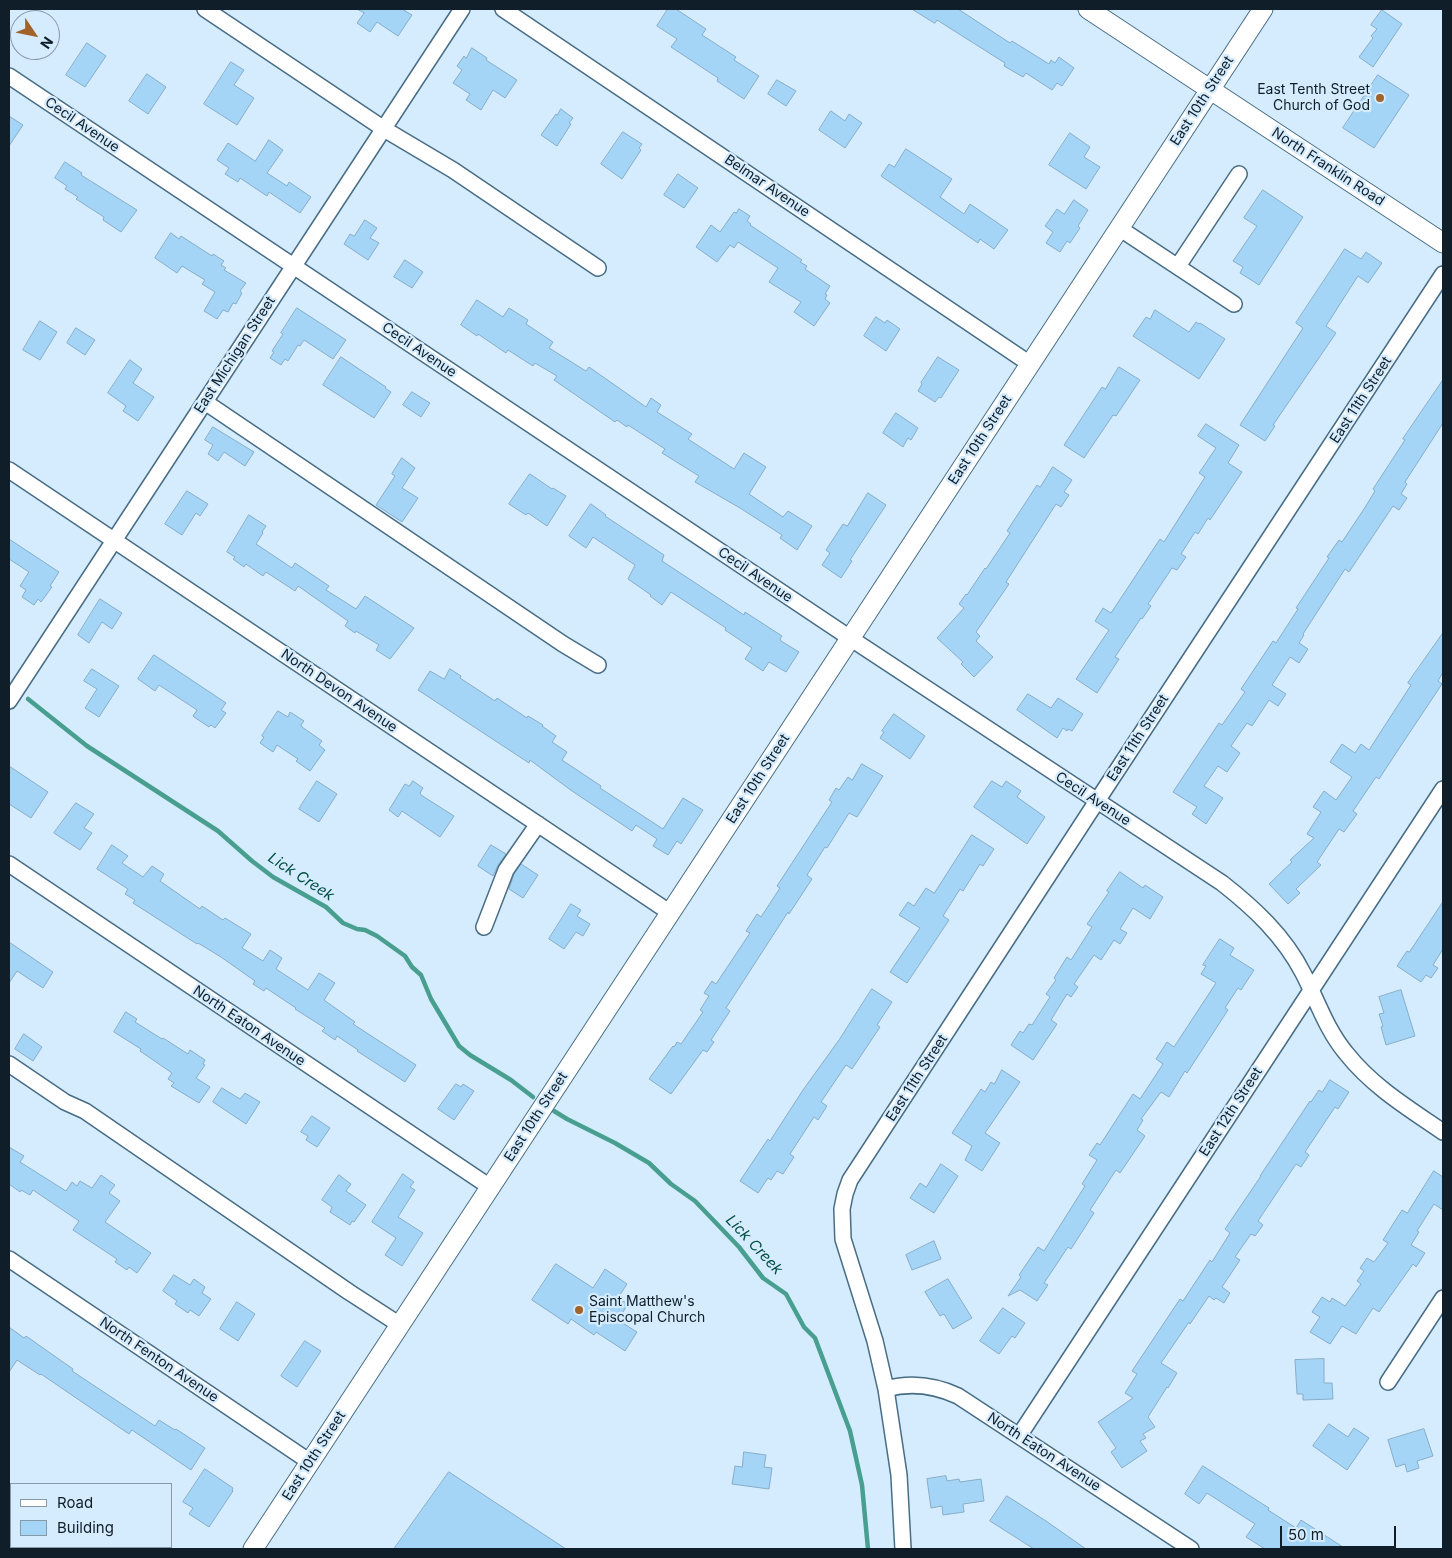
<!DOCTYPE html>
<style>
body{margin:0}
#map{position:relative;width:1452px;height:1558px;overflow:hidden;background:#d5ecfe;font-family:Inter,sans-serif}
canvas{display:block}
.frame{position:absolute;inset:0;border:10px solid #0f1e28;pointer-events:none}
.legend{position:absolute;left:10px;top:1483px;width:162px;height:65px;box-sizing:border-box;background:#d5ecfe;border:1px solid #869aa8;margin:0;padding:6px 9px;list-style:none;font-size:15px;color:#0f1e28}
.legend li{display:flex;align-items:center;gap:10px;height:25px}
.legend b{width:25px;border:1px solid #869aa8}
.north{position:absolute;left:10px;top:10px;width:50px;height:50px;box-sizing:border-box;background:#d5ecfe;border:1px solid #869aa8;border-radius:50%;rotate:124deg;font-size:14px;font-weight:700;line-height:20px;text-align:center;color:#0f1e28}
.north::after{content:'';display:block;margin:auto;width:18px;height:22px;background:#a1632a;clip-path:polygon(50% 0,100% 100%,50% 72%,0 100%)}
.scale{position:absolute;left:1280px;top:1526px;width:116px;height:22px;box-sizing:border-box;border:2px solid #0f1e28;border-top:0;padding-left:6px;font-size:15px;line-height:18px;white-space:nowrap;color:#0f1e28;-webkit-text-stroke:4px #d5ecfe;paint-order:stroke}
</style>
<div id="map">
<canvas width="1452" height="1558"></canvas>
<div class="frame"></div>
<ul class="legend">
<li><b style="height:6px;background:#fff"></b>Road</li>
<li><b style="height:14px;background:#a4d4f6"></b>Building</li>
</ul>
<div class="north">N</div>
<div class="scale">50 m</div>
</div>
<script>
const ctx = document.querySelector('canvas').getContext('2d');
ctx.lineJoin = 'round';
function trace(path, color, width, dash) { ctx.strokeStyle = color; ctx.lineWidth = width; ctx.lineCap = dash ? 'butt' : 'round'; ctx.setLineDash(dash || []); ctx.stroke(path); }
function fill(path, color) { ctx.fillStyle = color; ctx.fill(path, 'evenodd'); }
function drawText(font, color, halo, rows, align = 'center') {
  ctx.font = font + ' Inter,sans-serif'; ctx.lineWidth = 4.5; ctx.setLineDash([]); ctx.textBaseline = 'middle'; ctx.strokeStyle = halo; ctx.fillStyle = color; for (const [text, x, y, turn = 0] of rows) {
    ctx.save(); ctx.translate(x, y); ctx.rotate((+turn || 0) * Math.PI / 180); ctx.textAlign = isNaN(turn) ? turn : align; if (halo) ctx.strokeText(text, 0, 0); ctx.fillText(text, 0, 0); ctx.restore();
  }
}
const stream = new Path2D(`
 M28,699L87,746L218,831L252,861L273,877L326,907L343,923L357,929L365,930L377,936L405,956L412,967L421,975L431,999L459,1046L470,1055L511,1080L533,1097
 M554,1111L567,1119L615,1143L649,1163L671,1184L695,1201L739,1247L763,1278L786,1294L804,1327L815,1338L850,1431L862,1485L868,1549`);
const building = new Path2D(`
 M357,9H402L412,15L398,36L377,22L370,32L357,23L364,13Z
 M668,9H676L706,29L702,35L736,57L734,60L759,76L744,99L717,81L718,78L671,47L677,39L657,26Z
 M912,9H958L1010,43L1012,41L1049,64L1051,60L1055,63L1059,57L1074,68L1062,86L1057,83L1052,90L1026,73L1023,77L1004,66L1005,63L937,20L935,23Z
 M1382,10L1402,24L1373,67L1359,57L1373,38L1371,36L1377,29L1371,25Z
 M87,43L106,56L85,87L66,75Z
 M472,48L487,58L486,60L517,80L505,98L493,90L481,110L466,100L470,94L453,83L462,70L457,66L464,56L466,58Z
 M231,62L244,70L234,85L254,98L237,125L204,104Z
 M147,74L166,87L148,114L129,101Z
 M1378,75L1409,95L1374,148L1343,128Z
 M777,80L796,91L786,106L768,94Z
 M561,109L573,118L569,123L571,124L557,146L541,135L556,114L557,115Z
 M831,111L845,121L849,114L862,123L845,148L819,130Z
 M9,116L23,125L9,146Z
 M623,132L642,144L639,148L641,150L622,179L601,164Z
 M1070,133L1090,147L1084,157L1100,167L1086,189L1049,165Z
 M269,140L283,150L267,173L287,186L289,182L311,197L300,213L269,192L267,196L240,178L238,182L225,174L229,168L217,160L228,143L255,161Z
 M906,149L952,179L940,197L964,214L970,204L1008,230L994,249L980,239L978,243L881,176L889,164L894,167Z
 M65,162L82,173L81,175L137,210L121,232L103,220L104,217L76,199L78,197L65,189L67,186L55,178Z
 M678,174L698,188L684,208L664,195Z
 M1263,190L1303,217L1259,285L1240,273L1243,267L1233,261L1257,226L1244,218Z
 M1074,200L1088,210L1078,226L1080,228L1070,243L1067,241L1060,252L1046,243L1053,232L1045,226L1057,209L1064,214Z
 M739,209L750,216L747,221L751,224L750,225L802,260L800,262L807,266L805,269L830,286L825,294L827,295L825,299L830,303L814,326L794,312L801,302L769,282L778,268L738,242L734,248L730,245L717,262L696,247L711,225L720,232L734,212L736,213Z
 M365,220L377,228L370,238L379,243L368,260L344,244L350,234L354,236Z
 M171,233L179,239L181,236L212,256L213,254L224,261L221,265L226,268L224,270L246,283L240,291L242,293L236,304L233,303L228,312L223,310L217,319L204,311L215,292L202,284L205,280L182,266L177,273L155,258Z
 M1345,249L1361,259L1366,252L1382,263L1368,283L1358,276L1340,304L1326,326L1336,333L1273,425L1275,426L1265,441L1240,425L1303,328L1296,323Z
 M405,260L423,272L412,288L394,277Z
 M477,300L503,317L509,308L528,320L526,324L553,342L549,348L586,371L589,367L646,407L651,398L661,405L657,412L692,434L688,439L734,469L744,453L766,467L749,494L783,517L788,511L812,526L797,550L780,538L782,535L740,508L695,482L699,476L662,453L665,449L628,425L627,427L617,420L615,422L554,380L557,376L535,363L533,366L508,350L506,353L478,334L477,336L461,325Z
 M297,308L346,340L333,359L304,340L300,346L298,345L288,361L285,359L281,365L270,358L274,352L272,351L283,334L281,333Z
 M1155,310L1189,332L1196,322L1199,324L1200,323L1225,339L1199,379L1133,336L1146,317L1150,319Z
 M876,317L885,323L887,320L900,329L886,351L864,336Z
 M40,321L57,332L40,360L23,350Z
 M76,328L95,340L85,355L67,343Z
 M341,357L386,387L385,388L391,392L374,418L323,385Z
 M938,357L959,370L941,398L939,397L935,402L918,391L922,384L921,383Z
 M130,360L142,369L133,383L154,397L138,421L123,411L126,406L108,393Z
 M1119,367L1140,380L1116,416L1113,415L1084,458L1064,445L1102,387L1105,389Z
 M1443,380V423L1405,482L1407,484L1401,494L1407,498L1399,510L1393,506L1349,572L1345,569L1303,634L1304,635L1299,643L1308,649L1299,663L1290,657L1272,685L1286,694L1278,706L1269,700L1252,726L1247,723L1231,746L1240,753L1227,772L1218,766L1204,786L1223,798L1206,824L1192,814L1197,807L1173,792L1219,723L1222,725L1245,692L1241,689L1273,641L1276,643L1298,609L1296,608L1329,558L1327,557L1339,540L1342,542L1364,509L1375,491L1373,489L1405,440L1403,439Z
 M412,392L430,403L421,417L403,405Z
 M896,413L918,428L911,440L908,438L903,447L883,433Z
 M1206,424L1239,445L1228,463L1242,472L1210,520L1208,518L1198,534L1195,532L1181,554L1186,557L1177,570L1172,568L1148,604L1151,606L1142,619L1141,618L1115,657L1119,659L1097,693L1076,679L1109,630L1095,621L1103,608L1111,613L1160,539L1164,542L1205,477L1199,473L1216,448L1198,436Z
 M213,427L254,452L245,466L224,452L218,461L208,454L213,445L205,440Z
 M402,458L415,468L402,488L418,498L402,522L376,505L395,476L392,474Z
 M1053,467L1072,480L1064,492L1069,495L1061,507L1056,504L1006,582L1009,584L976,632L980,636L976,641L993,657L974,677L961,664L963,662L937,638L964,608L959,604L966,594L967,595L985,568L986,569L1010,533L1007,531L1037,485L1040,487Z
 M530,474L552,489L553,488L566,496L547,526L528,513L526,515L509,504Z
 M187,491L208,504L200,516L196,513L182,535L165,524Z
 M868,493L886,505L850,560L852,561L841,578L822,565L830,553L826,550L843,524L847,526Z
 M591,504L606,515L605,516L664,555L662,561L744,615L745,612L782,636L780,639L781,641L799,652L786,672L769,662L763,671L745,659L752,648L725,630L726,628L671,592L662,605L650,596L651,595L628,579L635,565L593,537L586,548L569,536Z
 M249,515L266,526L262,532L263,533L256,544L292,568L295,563L329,586L326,590L356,609L365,596L414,628L390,659L376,650L379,645L356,631L355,633L345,626L348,621L298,586L295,591L266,572L263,576L246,564L244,567L233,559L235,557L227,552Z
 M9,539L59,572L50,586L52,587L41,602L38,599L34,605L22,597L26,590L20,586L29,572L9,559Z
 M100,599L122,613L112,629L102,622L89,643L78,635Z
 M1443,633V672L1438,681L1442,684L1400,747L1379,779L1376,777L1353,811L1357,814L1344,832L1339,829L1317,862L1321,865L1296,889L1300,893L1288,904L1269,884L1292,862L1290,860L1314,838L1307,834L1321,812L1313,807L1324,791L1336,800L1352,777L1330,762L1342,744L1355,753L1361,744L1369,750L1411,685L1408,683Z
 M154,655L226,703L221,710L226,713L215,728L211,725L209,727L194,717L193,716L197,710L159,685L155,691L138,679Z
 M92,669L119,686L99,717L85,708L97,689L84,681Z
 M450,669L461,676L460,678L495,701L497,698L527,718L528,716L543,725L542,726L556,736L552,742L567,752L562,760L601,786L600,788L663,829L683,798L703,810L681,844L677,841L668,855L653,846L657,839L636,825L632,831L572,791L530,760L529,763L418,690L430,671L444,679Z
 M1028,694L1051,708L1058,698L1083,714L1072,731L1068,729L1067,731L1063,728L1057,738L1017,710Z
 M278,711L288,717L290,712L304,721L301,725L302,727L322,741L319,745L325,750L310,771L296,761L298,759L277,745L273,752L260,743L264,737L262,736Z
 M894,714L925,736L910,759L880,738L884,732L882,731Z
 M862,764L883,776L857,817L849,813L827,848L825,847L807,875L812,879L789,914L788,912L726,1008L730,1011L711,1040L714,1042L707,1052L703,1050L671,1094L649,1079L673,1046L674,1047L677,1042L681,1044L703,1012L700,1010L709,996L704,993L712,981L716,984L750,933L746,931L757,914L761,917L780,888L777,886L832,802L829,800L836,788L839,790L848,777L852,780Z
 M9,766L48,792L31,818L9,804Z
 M317,781L337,794L319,822L299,809Z
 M413,781L423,788L420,793L421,795L454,816L440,837L402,811L398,817L389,810L405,784L409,786Z
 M992,781L1002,787L1006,781L1021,791L1017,797L1045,817L1027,844L974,807Z
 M76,803L94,814L84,828L92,833L80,850L54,833Z
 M972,835L994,849L983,866L980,864L963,891L960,889L943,916L949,920L907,983L890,972L920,928L899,915L908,902L914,906L926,888L934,893Z
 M112,845L128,856L122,863L143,877L152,866L164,874L160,881L200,909L202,906L223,920L225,918L251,934L242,948L263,961L270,950L282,958L276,969L308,990L319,973L335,983L324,1000L355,1022L353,1024L416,1065L405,1082L357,1051L358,1050L337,1036L335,1040L322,1031L325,1028L295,1009L296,1008L266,988L264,991L253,984L255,981L221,957L198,943L197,944L133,903L135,900L125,894L128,889L97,869Z
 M491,845L506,854L498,865L493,876L478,866Z
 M521,864L538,875L523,898L509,889L514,874Z
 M1120,872L1143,888L1145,885L1163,897L1150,919L1133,908L1120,929L1127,933L1120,944L1114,940L1101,960L1094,955L1074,984L1078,987L1071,997L1067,994L1051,1020L1057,1024L1033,1060L1011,1045L1020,1031L1023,1033L1029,1024L1032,1025L1050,997L1046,994L1056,980L1054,978L1067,957L1071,960L1092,927L1087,924L1109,892L1107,891Z
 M1443,902V949L1433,965L1438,968L1431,978L1426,975L1421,982L1397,966L1407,951L1409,952Z
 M571,904L581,910L577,916L590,924L583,936L576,932L564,949L549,939Z
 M1220,939L1234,948L1230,955L1254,970L1241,990L1238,988L1225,1008L1228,1010L1187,1073L1185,1071L1169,1097L1161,1092L1141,1119L1143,1120L1137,1130L1145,1136L1120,1173L1116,1170L1090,1210L1094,1213L1071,1249L1068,1247L1044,1283L1048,1285L1037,1301L1020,1290L1008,1296L1021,1277L1019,1275L1038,1247L1044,1251L1085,1186L1082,1184L1097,1160L1089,1155L1097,1143L1100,1145L1133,1094L1140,1099L1163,1064L1156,1059L1167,1042L1174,1047L1216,983L1201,974L1206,966L1203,965Z
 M9,942L53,972L43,988L17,971L9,983Z
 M872,989L892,1002L877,1025L880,1027L852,1069L846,1065L821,1102L827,1106L818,1120L814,1117L790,1154L794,1157L783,1174L777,1171L771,1180L768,1178L758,1193L740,1181L768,1139L770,1141L803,1090L839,1040Z
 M1401,990L1415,1036L1386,1045L1381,1027L1383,1026L1379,1014L1384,1013L1379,997Z
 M126,1012L137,1019L135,1022L162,1039L163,1038L188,1054L190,1050L205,1060L203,1064L205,1065L196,1078L210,1087L199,1103L171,1086L174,1083L168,1079L172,1073L140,1051L141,1049L114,1032Z
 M24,1034L42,1047L33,1061L15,1049Z
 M1002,1070L1020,1082L985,1133L1000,1143L982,1171L965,1160L972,1146L952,1133L981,1089L985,1092L991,1082L994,1084Z
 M1330,1080L1349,1092L1338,1109L1335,1107L1305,1152L1309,1155L1301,1167L1296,1164L1258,1221L1263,1225L1255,1236L1251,1234L1235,1257L1240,1260L1222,1287L1230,1293L1224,1303L1216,1298L1214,1300L1209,1296L1190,1324L1189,1322L1161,1363L1177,1373L1168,1388L1167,1387L1148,1417L1155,1427L1143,1434L1146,1438L1140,1441L1147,1451L1122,1468L1111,1452L1116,1448L1098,1422L1133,1398L1125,1393L1137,1374L1132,1371L1180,1299L1183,1301L1210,1260L1212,1262L1230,1233L1225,1229L1261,1176H1260L1310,1101L1311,1102L1319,1090L1322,1092Z
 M456,1084L461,1087L463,1084L474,1091L454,1120L438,1109Z
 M222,1088L240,1099L245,1093L260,1102L246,1124L213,1102Z
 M312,1116L330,1128L317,1147L306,1140L308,1136L301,1132Z
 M9,1147L24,1156L20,1162L66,1191L72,1182L77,1186L80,1181L92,1188L101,1175L115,1185L109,1193L120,1201L105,1222L151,1253L137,1273L129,1267L127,1270L115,1262L117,1259L73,1230L79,1221L33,1190L30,1195L21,1190L20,1192L9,1184Z
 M941,1164L958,1176L934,1213L910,1198L920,1183L926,1187Z
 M1434,1171L1443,1177V1210L1434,1204L1417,1231L1419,1232L1411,1245L1425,1253L1416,1267L1413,1264L1379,1312L1373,1308L1356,1334L1342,1326L1330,1344L1310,1332L1320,1317L1312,1312L1322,1297L1330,1302L1332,1298L1345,1306L1361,1284L1357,1281L1364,1271L1360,1268L1367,1258L1374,1262L1388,1243L1383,1240L1402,1210L1407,1213Z
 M403,1174L414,1182L410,1187L415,1190L398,1217L423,1233L402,1266L385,1255L396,1238L372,1222Z
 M339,1175L351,1184L346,1191L366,1205L354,1222L352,1221L350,1225L330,1212L332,1207L322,1200Z
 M934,1241L941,1259L912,1270L906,1255Z
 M556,1264L593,1288L605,1269L627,1284L618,1298L628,1304L618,1320L637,1332L625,1351L596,1332L594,1335L571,1319L568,1324L532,1300Z
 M174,1275L190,1285L194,1279L205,1287L202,1293L211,1299L199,1316L190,1310L188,1313L175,1304L177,1301L163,1291Z
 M948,1279L972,1318L953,1329L944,1314L940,1316L925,1292Z
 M237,1302L255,1314L238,1341L220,1329Z
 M1003,1308L1025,1323L1015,1338L1012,1336L999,1354L980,1341Z
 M9,1327L24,1338L26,1336L73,1369L72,1371L155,1426L159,1420L175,1430L176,1429L205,1448L191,1470L132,1430L129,1434L41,1374L40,1375L17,1360L9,1372Z
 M305,1341L321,1351L297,1387L281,1376Z
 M1324,1359V1383H1332L1333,1399L1303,1400V1394H1297L1295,1360Z
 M1329,1424L1348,1437L1354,1428L1369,1438L1347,1470L1313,1446Z
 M1424,1429L1433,1456L1417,1461L1419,1468L1407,1472L1405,1464L1396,1467L1388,1440Z
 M744,1452L766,1455L764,1467L772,1468L769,1489L732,1484L735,1466L742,1467Z
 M1203,1466L1269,1508L1268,1510L1296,1528L1301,1520L1346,1549H1265L1246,1537L1255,1524L1207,1493L1199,1504L1185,1494Z
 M205,1469L233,1488L232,1490L233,1491L209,1527L189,1514L193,1508L183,1502Z
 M449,1472L566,1549H394Z
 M946,1476L947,1481L959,1479L960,1482L981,1479L984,1501L963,1504L964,1512L943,1515L942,1506L931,1508L927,1479Z
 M1007,1496L1046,1521L1086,1549H1034L990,1521Z`);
const minor = new Path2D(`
 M205,9L384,129L453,170L598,268
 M503,9L1030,364
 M9,76L850,638L1222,883C1254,908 1284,936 1303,973C1317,1000 1326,1029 1346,1053C1373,1087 1408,1108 1443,1132
 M1119,228L1234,304
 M1178,266L1239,174
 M205,402L563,644L598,665
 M9,470L669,912
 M9,701L462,9
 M9,864L490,1187
 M484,927L506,870L538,824
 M9,1064L65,1102L85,1111L349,1292L400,1325
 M9,1259L310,1462
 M1388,1382L1443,1298
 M886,1389C911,1382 934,1385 958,1396L1191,1549
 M1019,1436L1443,789
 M903,1549L899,1475L886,1389L875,1341L843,1239L842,1209L845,1194L850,1180L1097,801L1443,274`);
const major = new Path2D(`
 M1088,9L1443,243
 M253,1549L1263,9`);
const markers = [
 [1380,98,5,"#a1632a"],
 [579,1310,5,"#a1632a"]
];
const poiNames = [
 ["East Tenth Street",1370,90],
 ["Church of God",1370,106],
 ["Saint Matthew's",589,1302,"left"],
 ["Episcopal Church",589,1318,"left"]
];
const streetNames = [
 ["East 10th Street",1202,101,-57],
 ["Cecil Avenue",82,125,34],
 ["North Franklin Road",1328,167,33],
 ["Belmar Avenue",767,186,34],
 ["Cecil Avenue",419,350,34],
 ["East Michigan Street",235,355,-57],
 ["East 11th Street",1361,400,-57],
 ["East 10th Street",980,440,-57],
 ["Cecil Avenue",755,575,34],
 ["North Devon Avenue",339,691,34],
 ["East 11th Street",1138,738,-57],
 ["East 10th Street",758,779,-57],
 ["Cecil Avenue",1093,799,33],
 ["North Eaton Avenue",249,1026,34],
 ["East 11th Street",917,1078,-57],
 ["East 12th Street",1231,1112,-57],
 ["East 10th Street",536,1117,-57],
 ["North Fenton Avenue",159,1360,34],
 ["North Eaton Avenue",1044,1452,33],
 ["East 10th Street",314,1456,-57]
];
const waterNames = [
 ["Lick Creek",301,877,33],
 ["Lick Creek",754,1245,47]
];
trace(stream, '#499f8f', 4.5);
fill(building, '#a4d4f6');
trace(building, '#87adc8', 1);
trace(minor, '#486d86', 18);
trace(major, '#486d86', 21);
trace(minor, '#fff', 15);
trace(major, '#fff', 19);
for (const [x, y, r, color] of markers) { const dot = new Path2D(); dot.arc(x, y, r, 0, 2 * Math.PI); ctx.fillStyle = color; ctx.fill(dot); trace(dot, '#d5ecfe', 2); }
drawText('14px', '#0f1e28', '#d5ecfe', poiNames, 'right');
drawText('14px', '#0f1e28', '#d5ecfe', streetNames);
drawText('italic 15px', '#004f44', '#d5ecfe', waterNames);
</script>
